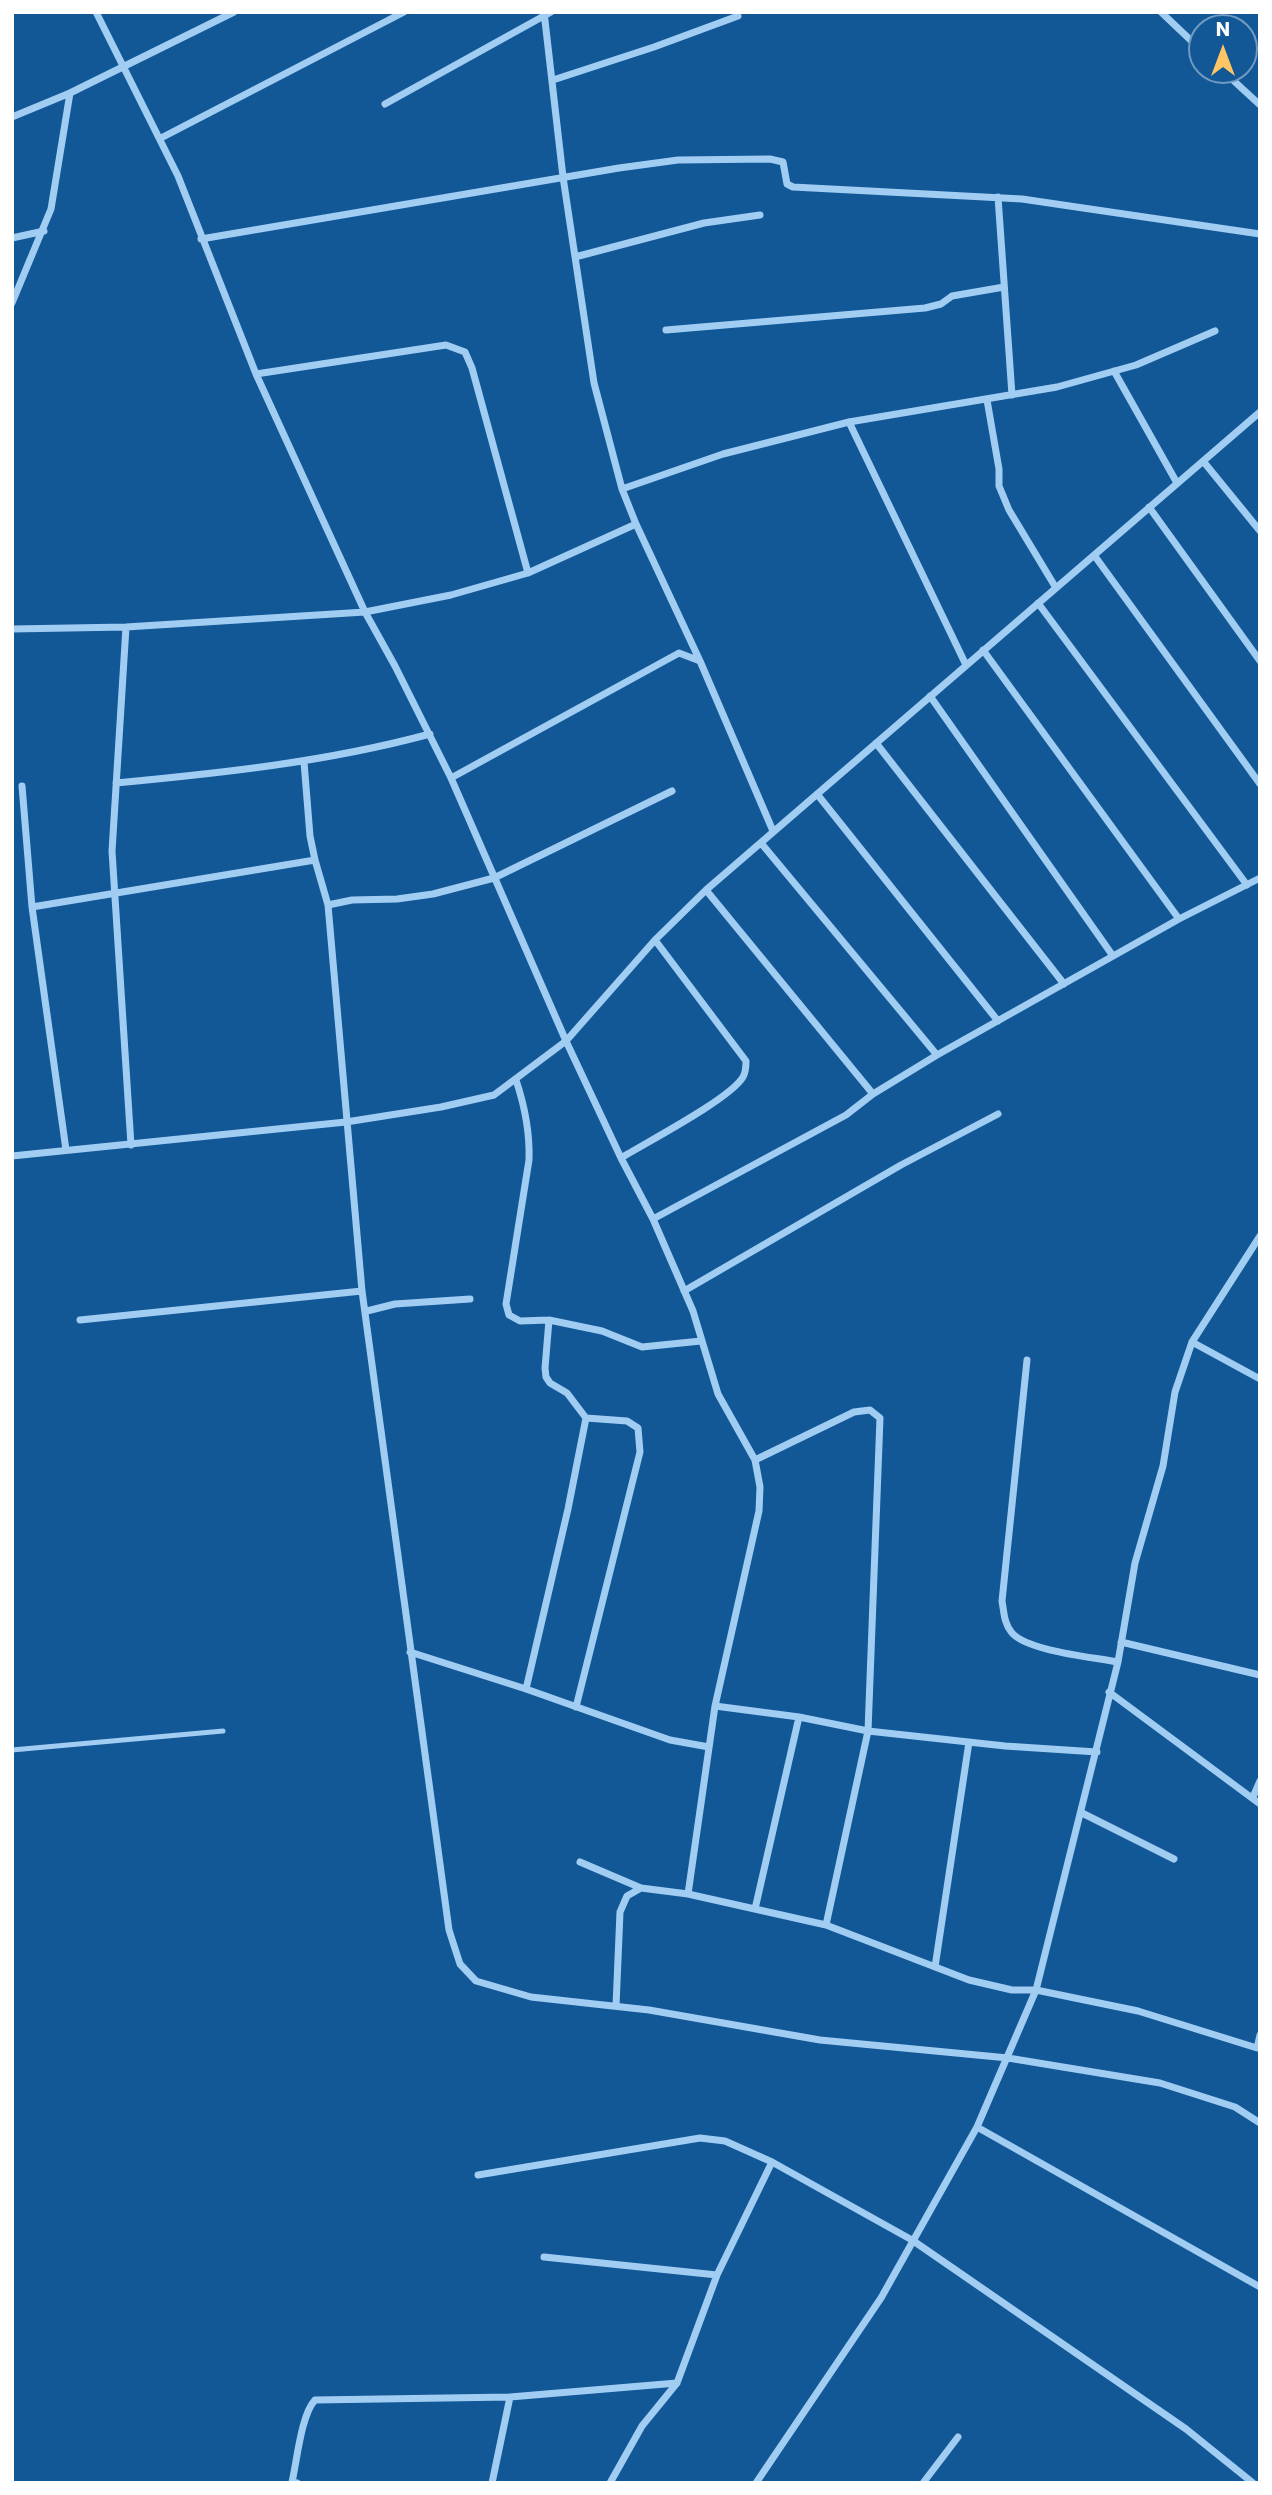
<!DOCTYPE html>
<style>
body{margin:0}
#map{position:relative;width:1272px;height:2495px;overflow:hidden;background:#125796;font-family:Poppins,sans-serif}
canvas{display:block}
.frame{position:absolute;inset:0;border:14px solid #fff;pointer-events:none}
.north{position:absolute;left:1188px;top:14px;width:70px;height:70px;box-sizing:border-box;background:#125796;border:2px solid #719ac0;border-radius:50%;rotate:0deg;font-size:19px;font-weight:700;line-height:28px;text-align:center;color:#fff}
.north::after{content:'';display:block;margin:auto;width:24px;height:32px;background:#ffc564;clip-path:polygon(50% 0,100% 100%,50% 72%,0 100%)}
</style>
<div id="map">
<canvas width="1272" height="2495"></canvas>
<div class="frame"></div>
<div class="north">N</div>
</div>
<script>
const ctx = document.querySelector('canvas').getContext('2d');
ctx.lineJoin = 'round';
function trace(path, color, width, dash) { ctx.strokeStyle = color; ctx.lineWidth = width; ctx.lineCap = dash ? 'butt' : 'round'; ctx.setLineDash(dash || []); ctx.stroke(path); }
const service = new Path2D(`
 M12,1750L223,1731`);
const minor = new Path2D(`
 M96,12L178,176L256,374L365,612L395,666L451,778L566,1041L621,1158L653,1219L693,1311L718,1394L755,1460L760,1487L759,1511L715,1706L688,1894
 M544,12L563,177L594,383L622,489L636,524L700,661
 M1161,12L1202,51
 M1222,70L1260,105
 M553,80L654,47L738,16
 M385,104L551,12
 M12,117L70,93
 M161,138L404,12
 M998,197L1012,395
 M12,238L44,231
 M201,239L619,168L678,160L770,159L783,162L787,184L793,187L1022,199L1260,234
 M575,257L704,223L760,215
 M12,303L51,209L70,93L234,12
 M666,330L925,308L941,304L952,296L1004,287
 M1114,371L1177,483
 M256,374L446,345L465,352L472,368L528,573
 M987,400L999,469V486L1009,510L1056,588
 M849,422L966,665
 M1203,461L1260,531
 M622,489L723,454L849,422L1057,387L1136,365L1215,331
 M1149,507L1260,661
 M1094,555L1260,784
 M1038,603L1247,885
 M126,627L112,851L131,1145
 M12,629L126,627L365,612L451,595L528,573L636,524
 M983,650L1179,919
 M930,696L1113,956
 M876,743L1064,984
 M304,762L310,836L315,860L328,905L352,900L397,899L433,894L494,878L672,791
 M451,778L679,653L700,661L773,831
 M116,783C222,773 326,762 430,734
 M22,786L32,907L66,1150
 M817,794L998,1021
 M761,843L937,1055
 M706,890L873,1094
 M328,905L362,1291L449,1930L460,1964L476,1981L531,1997L649,2010L820,2040L1008,2058L1160,2083L1235,2107L1260,2123
 M32,907L315,860
 M516,1080C525,1107 530,1132 529,1160L506,1304L509,1315L520,1321L549,1320
 M12,1156L346,1122L441,1107L494,1095L566,1041L655,940L706,890L1260,412
 M621,1158C647,1142 730,1099 743,1077C746,1072 746,1066 746,1061L655,940
 M653,1219L846,1115L873,1094L937,1055L1179,919L1260,878
 M684,1291L901,1165L998,1114
 M367,1311L395,1304L470,1299
 M80,1320L362,1291
 M1192,1342L1260,1379
 M1027,1360L1002,1601C1004,1612 1004,1624 1012,1633C1028,1651 1092,1657 1118,1662
 M755,1460L854,1412L870,1410L880,1418L868,1731L826,1925
 M1121,1642L1260,1675
 M410,1652L526,1689L670,1740L709,1747
 M526,1689L568,1509L586,1418L567,1393L550,1383L546,1377L545,1368L549,1320L602,1331L642,1347L701,1341
 M1109,1692L1260,1804
 M715,1706L799,1717L868,1731L1005,1746L1097,1752
 M576,1707L640,1452L638,1428L627,1421L586,1418
 M1253,1797L1260,1781
 M1082,1813L1174,1859
 M580,1862L641,1888
 M755,1909L799,1717
 M935,1967L969,1742
 M616,2006L620,1912L627,1896L641,1888L688,1894L826,1925L969,1980L1012,1990H1036L1138,2011L1257,2048L1260,2035
 M977,2127L1260,2287
 M478,2175L700,2138L725,2141L772,2162L912,2240L1186,2429L1253,2483
 M544,2257L717,2275
 M297,2483L292,2482C297,2461 301,2415 315,2400L510,2397L677,2383
 M492,2483L510,2397
 M610,2483L642,2426L677,2383L717,2275L772,2162
 M756,2483L881,2298L977,2127L1036,1990L1118,1662L1135,1563L1163,1466L1175,1392L1192,1342L1260,1236
 M923,2483L958,2437`);
trace(service, '#a1cdf3', 5);
trace(minor, '#a1cdf3', 7);
</script>
